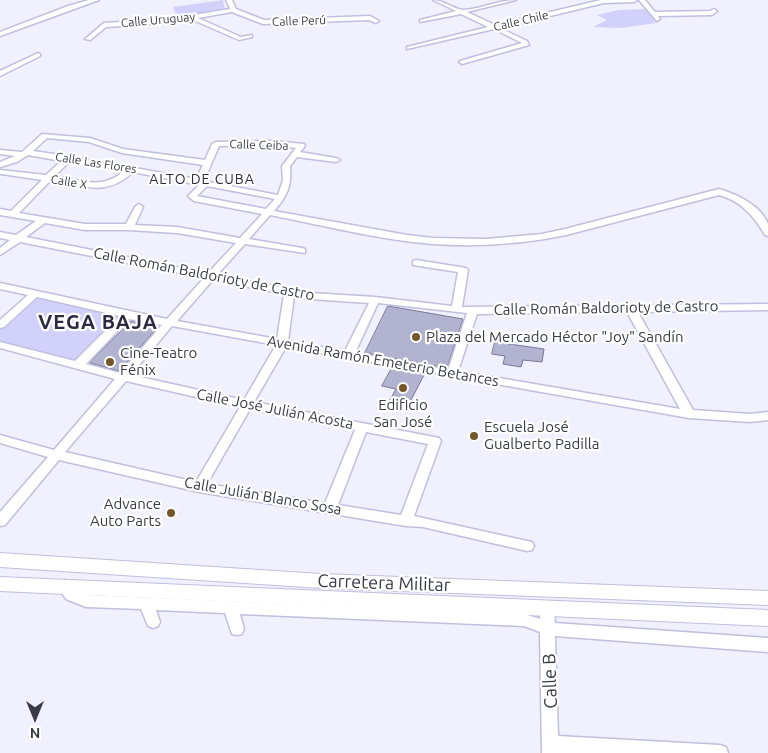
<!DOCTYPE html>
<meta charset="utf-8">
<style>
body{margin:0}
#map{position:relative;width:768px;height:753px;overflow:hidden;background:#f0f0fe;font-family:Ubuntu,sans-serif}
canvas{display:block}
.north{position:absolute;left:10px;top:693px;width:50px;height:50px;-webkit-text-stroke:4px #fff;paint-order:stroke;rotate:180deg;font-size:14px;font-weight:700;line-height:20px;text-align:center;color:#3a3a47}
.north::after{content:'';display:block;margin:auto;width:18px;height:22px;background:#3a3a47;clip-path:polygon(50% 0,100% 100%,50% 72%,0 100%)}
</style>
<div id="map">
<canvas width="768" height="753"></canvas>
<div class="north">N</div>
</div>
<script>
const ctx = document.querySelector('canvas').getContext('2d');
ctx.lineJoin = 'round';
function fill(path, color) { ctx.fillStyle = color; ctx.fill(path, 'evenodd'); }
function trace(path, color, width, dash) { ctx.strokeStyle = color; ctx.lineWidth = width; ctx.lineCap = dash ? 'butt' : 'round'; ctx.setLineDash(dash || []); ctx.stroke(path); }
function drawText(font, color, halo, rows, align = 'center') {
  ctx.font = font + ' Ubuntu,sans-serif'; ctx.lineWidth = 4.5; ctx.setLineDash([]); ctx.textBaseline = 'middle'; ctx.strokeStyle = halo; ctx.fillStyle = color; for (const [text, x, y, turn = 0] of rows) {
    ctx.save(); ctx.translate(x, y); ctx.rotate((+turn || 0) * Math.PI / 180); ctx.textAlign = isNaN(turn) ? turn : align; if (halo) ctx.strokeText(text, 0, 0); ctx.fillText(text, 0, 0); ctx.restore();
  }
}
const green = new Path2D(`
 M223,0L225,10L177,18L173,7Z
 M646,9L656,23L620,28L593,27L607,20L597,15L619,10Z
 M37,295L122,316L77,361L0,341V327Z`);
const building = new Path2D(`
 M388,306L463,319L447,368L365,353Z
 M131,321L158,327L119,371L90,363Z
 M495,342L544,349L542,362L523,360L521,367L503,364L505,356L492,354Z
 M392,368L425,373L409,404L390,400L396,389L382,386Z`);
const minor = new Path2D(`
 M89,0H99L0,36V32L68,6Z
 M226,0H232L236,9L264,20L370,16L379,21L376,23L369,20L263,24L232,12L198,18L241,37L252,35V37L239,40L191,19L169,23L106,27L90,40L85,39L104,23L169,19L230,9Z
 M433,0C444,0 454,10 464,10C481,9 498,0 516,0L467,12L495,25L601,0H637L634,2L604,3L500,28L527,41L529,45L462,64L459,62L460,61L522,43L494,29L407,49V47L488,27L461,14L420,22V20L456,11Z
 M639,0H645L655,12L710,11L714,9L717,11L712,15L658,16L660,19L657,21Z
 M38,53L40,54V56L0,76V71Z
 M42,134L90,138L123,149L205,160L212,144L216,142L271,141L304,144L305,146L300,152L336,158L340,160L336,162L297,157L290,166C292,185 287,197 274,211L407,235L433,238L486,239L542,234L565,229L719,189C736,194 761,205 768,224C768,227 768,232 768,236L765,235C754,216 741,201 719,195L566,235C523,244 477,247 433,244C380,240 322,225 270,215L249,239L302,248L305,249V253L245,244L217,275L310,293L375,297L452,306L458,272L413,265V261L416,260L466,268L468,270L462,307L768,304V310L638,312L693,410L750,414L768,412V420L750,422L689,418L286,347L254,402L439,438L441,441L414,516L527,541L532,542L534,546L532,550L527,551L423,527L406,526L199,492L59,460L5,525L0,526V512L48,457L0,443V435L54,450L115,379L0,348V342L75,361L120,316L37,297L4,327L0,328V320L28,295L0,289V283L167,319L204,278L20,242L0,255V248L10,240L0,238V232L16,235L36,221L0,215V209L11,211L42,180L2,174H0V170L46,175L61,161L28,155L17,162L0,167V162L15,156L0,154V150L22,152ZM47,138L89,142L122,153L203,165L196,179L68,156L33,151ZM271,145L296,148L282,166L283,180L278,195L204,181L219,146ZM69,162L125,170C102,191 82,180 55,176ZM133,172L199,185L188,196L194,201L262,214L240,238L177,227L135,225L143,207L139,204L135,207L126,224H85L19,213L50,181C84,185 105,198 133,172ZM207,186L275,199L266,209L197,196ZM45,223L85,230H129L177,233L236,243L208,273L26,237ZM213,280L284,294L277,339L177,321ZM294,296L310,299L369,303L345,351L288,341ZM378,303L467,313L448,370L355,353ZM627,312L680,409L458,371L477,314ZM129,319L162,325L120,373L86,364ZM172,326L276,345L244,400L131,375ZM126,381L240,407L196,482L65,452ZM250,409L355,430L325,503L207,484ZM366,432L428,444L401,515L338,505Z
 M64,580L69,582L76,591L87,595L524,614L540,619V608L542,604L547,602L552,604L554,608L555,623L768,638V652L555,636L558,736L720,745L726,747L728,753H542L540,632L524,626L240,614L244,629L242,634L237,635L232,634L225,613L156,610L160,622L158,626L153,628L148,626L141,609L86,607L66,599L57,586L59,582Z`);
const major = new Path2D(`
 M0,553L321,574L768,591V605L321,588L0,567Z
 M0,577L768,610V626L0,591Z`);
const markers = [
 [416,337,5,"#73572a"],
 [110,362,5,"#73572a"],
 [403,388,5,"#73572a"],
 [474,436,5,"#73572a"],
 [171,513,5,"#73572a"]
];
const farStreetnames = [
 ["Calle Uruguay",158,20,-5],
 ["Calle Perú",299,21,-2],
 ["Calle Chile",521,21,-13],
 ["Calle Ceiba",259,145,2],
 ["Calle Las Flores",96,163,9],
 ["Calle X",69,182,9]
];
const farNeighbourhoodnames = [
 ["ALTO DE CUBA",202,179]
];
const streetNames = [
 ["Calle Román Baldorioty de Castro",204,274,11],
 ["Calle Román Baldorioty de Castro",606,308,-1],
 ["Avenida Ramón Emeterio Betances",383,361,10],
 ["Calle José Julián Acosta",275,409,11],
 ["Calle Julián Blanco Sosa",263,496,10]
];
const poiNames = [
 ["Plaza del Mercado Héctor \"Joy\" Sandín",426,337],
 ["Cine-Teatro",120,353],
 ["Fénix",120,370],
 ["Edificio",403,405,"center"],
 ["San José",403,422,"center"],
 ["Escuela José",484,427],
 ["Gualberto Padilla",484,444],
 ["Advance",161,504,"right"],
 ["Auto Parts",161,521,"right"]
];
const nearStreetnames = [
 ["Carretera Militar",384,583,2],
 ["Calle B",550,681,-92]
];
const districtNames = [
 ["VEGA BAJA",98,322]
];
fill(green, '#d2d1fb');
fill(building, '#b2b2d1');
trace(building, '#787795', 1);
trace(minor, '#bfbfdf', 3);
trace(major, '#bfbfdf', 2);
fill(minor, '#fff');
fill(major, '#fff');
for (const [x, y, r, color] of markers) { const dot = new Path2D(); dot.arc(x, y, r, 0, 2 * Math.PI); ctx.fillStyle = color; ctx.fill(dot); trace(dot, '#fff', 2); }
drawText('12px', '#3a3a47', '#fff', farStreetnames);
ctx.letterSpacing = '1px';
drawText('14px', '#2c2a43', '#fff', farNeighbourhoodnames);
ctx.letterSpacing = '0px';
drawText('15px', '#3a3a47', '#fff', streetNames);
drawText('15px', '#3a3a47', '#fff', poiNames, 'left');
drawText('18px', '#3a3a47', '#fff', nearStreetnames);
ctx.letterSpacing = '1px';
drawText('bold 20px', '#2c2a43', '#fff', districtNames);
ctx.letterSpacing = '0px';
</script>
